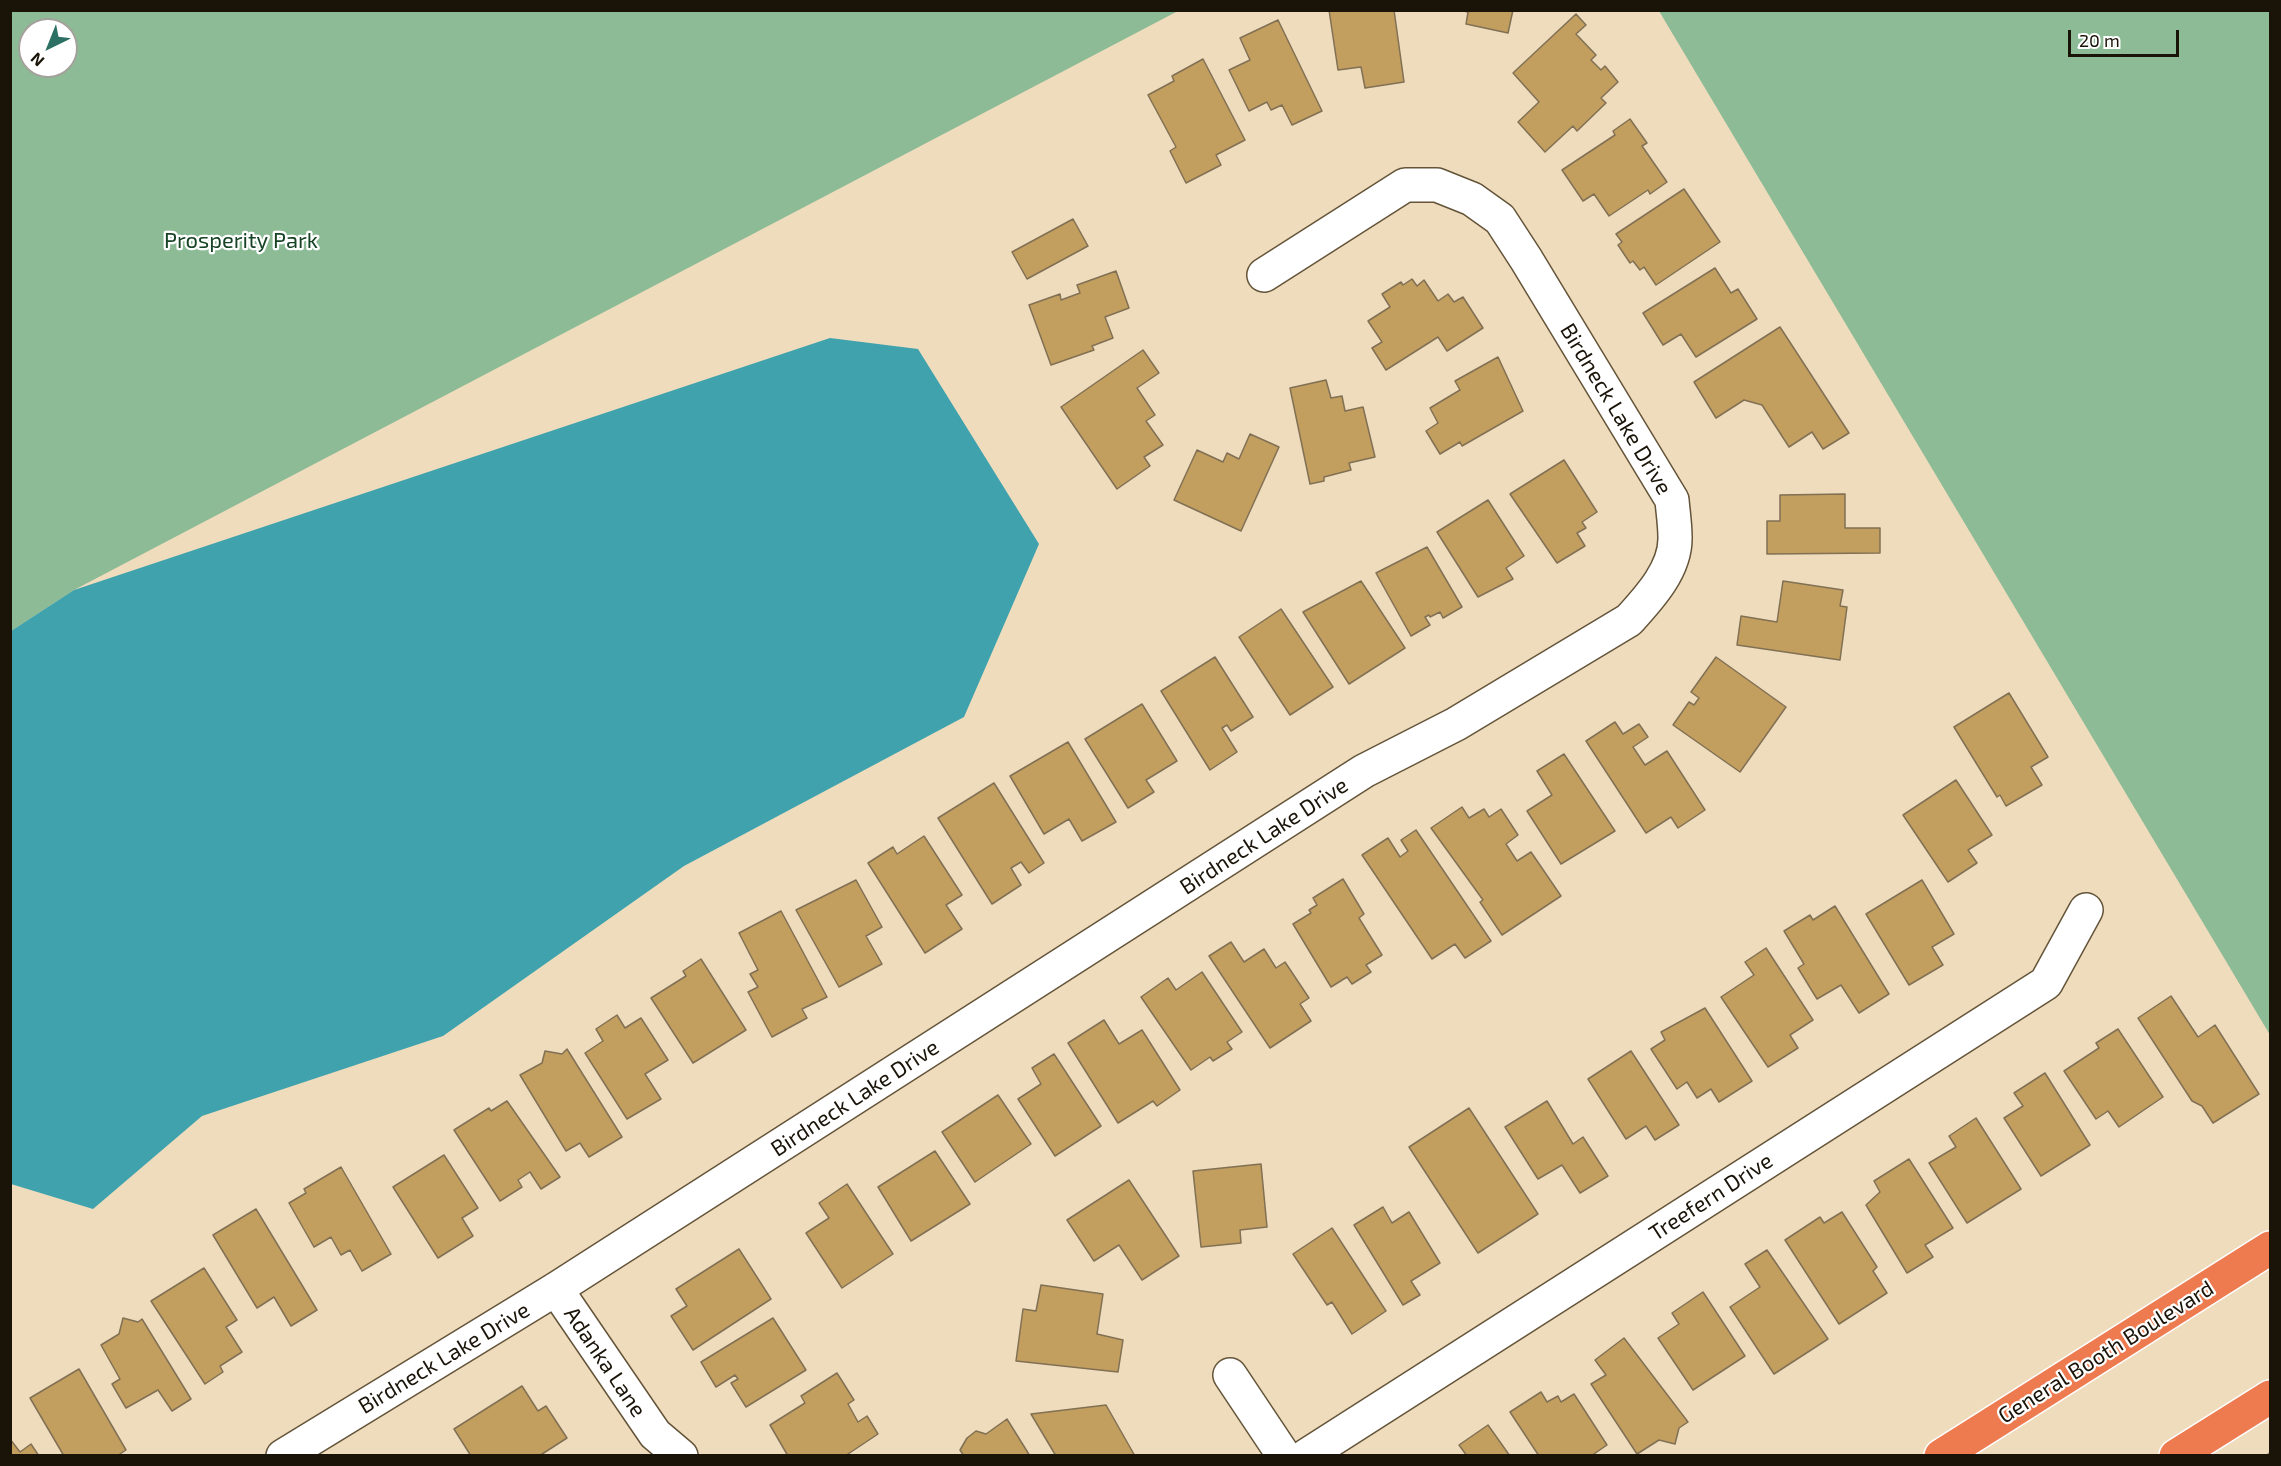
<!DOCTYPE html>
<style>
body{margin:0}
#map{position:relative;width:2281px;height:1466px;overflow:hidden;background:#efdcbd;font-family:"Exo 2",sans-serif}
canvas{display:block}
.frame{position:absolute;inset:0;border:12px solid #191308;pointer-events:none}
.north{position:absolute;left:18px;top:18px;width:60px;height:60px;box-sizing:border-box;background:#fff;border:2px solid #a3a19c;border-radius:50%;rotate:223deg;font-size:16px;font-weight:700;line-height:24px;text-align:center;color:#191308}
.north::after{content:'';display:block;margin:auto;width:21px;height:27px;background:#2c7063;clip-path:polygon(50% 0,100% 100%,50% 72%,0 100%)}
.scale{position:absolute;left:2068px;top:30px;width:111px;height:27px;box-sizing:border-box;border:3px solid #191308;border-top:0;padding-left:8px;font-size:18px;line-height:21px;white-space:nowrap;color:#191308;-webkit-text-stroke:4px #fff;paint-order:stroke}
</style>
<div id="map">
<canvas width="2281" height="1466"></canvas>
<div class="frame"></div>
<div class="north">N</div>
<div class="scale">20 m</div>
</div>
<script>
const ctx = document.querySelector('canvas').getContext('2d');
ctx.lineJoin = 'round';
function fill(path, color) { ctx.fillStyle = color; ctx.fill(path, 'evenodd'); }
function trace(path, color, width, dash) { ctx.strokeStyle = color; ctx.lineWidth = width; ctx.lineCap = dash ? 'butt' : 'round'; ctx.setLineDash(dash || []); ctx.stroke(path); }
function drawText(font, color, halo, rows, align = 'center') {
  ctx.font = font + ' "Exo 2",sans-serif'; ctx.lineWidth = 4.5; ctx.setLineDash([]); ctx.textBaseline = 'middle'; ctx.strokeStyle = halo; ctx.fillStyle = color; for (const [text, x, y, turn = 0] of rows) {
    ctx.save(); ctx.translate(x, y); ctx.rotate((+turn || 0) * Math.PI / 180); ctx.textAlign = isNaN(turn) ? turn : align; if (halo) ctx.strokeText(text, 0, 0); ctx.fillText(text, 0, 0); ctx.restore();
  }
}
const green = new Path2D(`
 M11,11H1178L74,590L11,631ZM30,30H66V66H30Z
 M1659,11H2270V1035Z`);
const water = new Path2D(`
 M830,338L918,349L1039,544L964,717L684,866L443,1036L202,1116L93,1209L11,1184V631L74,590Z`);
const building = new Path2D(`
 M1329,10H1394L1404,82L1365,88L1361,67L1338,70Z
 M1459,10H1513L1508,33L1466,24L1468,12Z
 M1576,14L1586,25L1576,34L1596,55L1591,60L1601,70L1605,66L1618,82L1601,98L1606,103L1577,131L1573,126L1545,152L1518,122L1539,102L1513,73Z
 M1278,20L1322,111L1292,125L1282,105L1271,110L1267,102L1249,111L1229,70L1250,60L1240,38Z
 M1203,59L1245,140L1216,155L1221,165L1186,183L1170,151L1176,147L1148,95L1174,81L1172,76Z
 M1630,119L1647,143L1642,146L1667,182L1650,194L1648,190L1609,216L1594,194L1583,201L1562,170L1615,135L1613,131Z
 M1684,189L1720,242L1656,285L1644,267L1640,270L1633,261L1630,263L1618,245L1622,242L1616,234Z
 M1073,219L1088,246L1027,279L1012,252Z
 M1715,268L1731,293L1738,289L1757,319L1696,357L1681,334L1663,345L1643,313Z
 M1116,271L1129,308L1105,317L1113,338L1092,346L1094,350L1051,365L1029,305L1060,294L1061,300L1080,293L1077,285Z
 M1412,279L1417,286L1424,280L1438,301L1448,294L1454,302L1463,297L1483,328L1447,351L1438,337L1386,370L1372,348L1382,342L1368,321L1390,307L1382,294L1401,282L1403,285Z
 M1780,327L1849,433L1823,449L1812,432L1789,447L1762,405L1744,400L1716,418L1694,382Z
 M1143,350L1159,373L1137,388L1155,415L1146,421L1163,445L1144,457L1150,466L1117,489L1061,407Z
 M1498,357L1523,411L1462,446L1460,442L1440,454L1426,431L1438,423L1430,408L1460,390L1455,381Z
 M1326,380L1331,398L1342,396L1345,411L1363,407L1375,457L1349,463L1351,470L1324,477V481L1310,484L1290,388Z
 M1250,434L1279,447L1241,531L1174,500L1197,450L1223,462L1227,453L1239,459Z
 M1564,460L1597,512L1582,522L1586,528L1577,533L1585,546L1557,563L1510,494Z
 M1845,494V528H1880V553L1767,554V521H1780V495Z
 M1488,500L1524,556L1506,568L1513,579L1478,597L1437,532Z
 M1427,547L1462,607L1443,618L1440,612L1430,617L1429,615L1425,617L1430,625L1411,636L1376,573Z
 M1361,581L1405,648L1349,684L1303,612Z
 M1783,581L1843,590L1840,606L1847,607L1840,660L1737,645L1741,616L1777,622Z
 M1281,609L1333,687L1290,715L1239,637Z
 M1215,657L1253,717L1231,731L1227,725L1222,728L1237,752L1210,770L1161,691Z
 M1716,657L1786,707L1740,772L1673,725L1689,702L1694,705L1699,698L1691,692Z
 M2009,693L2048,757L2031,767L2042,785L2006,806L2000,795L1997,797L1954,727Z
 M1142,704L1177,761L1146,780L1154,792L1128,808L1085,739Z
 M1615,722L1623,734L1639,724L1648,737L1633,747L1645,765L1667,751L1705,810L1678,828L1671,817L1646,833L1586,741Z
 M1068,742L1116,822L1082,841L1069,819L1044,834L1010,776Z
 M1564,754L1615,831L1561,864L1527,811L1552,795L1537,771Z
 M1956,780L1992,835L1968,850L1977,863L1948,882L1903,815Z
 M994,783L1044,863L1029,873L1021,862L1011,868L1021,885L992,904L938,818Z
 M1462,807L1469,818L1484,809L1489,817L1501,809L1518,835L1506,844L1517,861L1531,852L1561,896L1502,935L1480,902L1483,900L1431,828Z
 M1416,830L1491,941L1465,958L1455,944L1432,959L1362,855L1388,838L1400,857L1408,851L1401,840Z
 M924,836L962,895L946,905L962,929L925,953L868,863L893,847L897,854Z
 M1343,879L1364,914L1359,918L1382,955L1366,965L1371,972L1352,984L1347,977L1331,987L1293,924L1311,913L1309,910L1317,905L1313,898Z
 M856,880L882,927L866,936L882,964L839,987L796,910Z
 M1922,880L1954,934L1932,947L1943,965L1909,985L1866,914Z
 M1835,906L1889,994L1859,1013L1841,985L1817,999L1798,968L1804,964L1784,931L1810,915L1813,920Z
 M781,911L827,997L802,1009L807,1018L772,1037L748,992L758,987L750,974L758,970L739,933Z
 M1231,942L1244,962L1264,949L1276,968L1285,962L1309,998L1300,1004L1311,1021L1270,1048L1209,956Z
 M1766,948L1813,1020L1790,1035L1798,1048L1768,1067L1721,997L1754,975L1745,962Z
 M701,959L746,1030L693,1063L651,998L686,976L683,971Z
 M1202,972L1242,1032L1227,1042L1232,1049L1213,1061L1210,1057L1191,1070L1141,997L1168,978L1176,990Z
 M2171,996L2198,1037L2215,1025L2259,1094L2213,1123L2202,1106L2192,1101L2138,1018Z
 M1705,1008L1752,1081L1719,1102L1711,1089L1697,1098L1687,1082L1677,1089L1651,1049L1665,1040L1661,1032Z
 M617,1015L625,1028L641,1018L668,1060L645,1074L661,1099L627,1119L585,1053L603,1041L596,1029Z
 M1104,1020L1119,1044L1142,1030L1180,1090L1157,1106L1153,1101L1118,1123L1068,1043Z
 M2118,1029L2163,1097L2119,1127L2108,1111L2096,1119L2064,1071L2099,1048L2096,1043Z
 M567,1049L622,1137L589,1157L580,1143L566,1151L520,1075L542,1063L545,1051L562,1054Z
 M1631,1051L1679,1125L1655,1140L1646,1126L1626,1139L1588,1079Z
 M1054,1054L1101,1126L1055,1156L1018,1099L1041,1084L1032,1068Z
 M2045,1073L2090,1145L2041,1176L2004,1118L2023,1106L2014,1093Z
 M998,1095L1031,1144L975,1182L942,1132Z
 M507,1101L560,1177L541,1189L530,1172L518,1180L522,1187L500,1201L454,1130L489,1108L491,1111Z
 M1547,1101L1573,1144L1583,1137L1608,1176L1580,1193L1562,1165L1538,1179L1505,1127Z
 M1469,1108L1538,1214L1478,1253L1409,1147Z
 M1976,1118L2021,1189L1967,1223L1929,1163L1956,1147L1949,1136Z
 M935,1151L970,1204L911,1241L878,1187Z
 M444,1155L478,1208L462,1218L473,1236L438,1258L393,1187Z
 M1909,1159L1953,1228L1925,1245L1933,1257L1907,1273L1866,1205L1880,1192L1874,1181Z
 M1261,1164L1267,1227L1240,1230L1241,1243L1201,1247L1193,1171Z
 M341,1167L391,1254L362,1271L350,1250L341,1255L331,1237L314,1247L289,1203L306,1193L304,1189Z
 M1129,1180L1179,1256L1142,1280L1119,1245L1094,1261L1067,1220Z
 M847,1184L893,1254L842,1288L806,1233L829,1218L819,1203Z
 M1383,1207L1392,1223L1409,1212L1440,1263L1411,1281L1420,1295L1403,1305L1354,1225Z
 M256,1209L317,1310L291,1326L274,1297L257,1308L213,1235Z
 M1842,1212L1877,1267L1873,1271L1887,1293L1839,1324L1785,1240L1820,1217L1824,1223Z
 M1332,1228L1386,1311L1352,1334L1332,1302L1327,1305L1293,1254Z
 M739,1249L771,1299L693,1350L671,1316L687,1306L676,1289Z
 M1767,1250L1828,1339L1774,1374L1730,1307L1760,1287L1745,1264Z
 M204,1268L237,1320L226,1327L242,1352L220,1366L223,1372L205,1384L151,1301Z
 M1041,1285L1103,1294L1097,1334L1123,1340L1118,1372L1016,1361L1023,1309L1036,1311Z
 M1703,1292L1745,1356L1693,1390L1658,1338L1679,1324L1672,1313Z
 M123,1318L138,1322L142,1319L191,1399L172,1411L158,1390L126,1408L112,1384L120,1379L101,1345L119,1334Z
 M773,1318L806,1370L746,1407L731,1383L738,1379L735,1375L716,1387L701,1362Z
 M1624,1338L1688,1422L1679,1428L1675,1444L1659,1440L1637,1454L1591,1384L1606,1375L1595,1360Z
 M79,1369L126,1450L117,1456H64L30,1398Z
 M837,1373L854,1400L848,1404L858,1422L867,1416L878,1434L845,1456H788L770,1425L805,1403L801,1396Z
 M522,1386L538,1411L546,1406L567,1438L539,1456H471L454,1429Z
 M1541,1392L1547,1402L1558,1396L1561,1402L1574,1394L1607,1445L1591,1456H1539L1510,1412Z
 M1106,1405L1135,1456H1056L1031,1414Z
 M1007,1419L1030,1456H964L960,1450L967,1438L976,1431L986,1434Z
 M1488,1425L1510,1456H1467L1459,1445Z
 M10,1439L20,1452L31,1444L39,1456H10Z`);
const path = new Path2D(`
 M2268,1456L2270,1454`);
const street = new Path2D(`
 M556,1289L655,1434L681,1456
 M1230,1375L1284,1456
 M283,1456L556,1289L1364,771L1456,724L1629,620C1649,598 1676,569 1675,537C1675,525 1673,512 1672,500L1526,259L1500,219L1472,199L1437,185H1405L1264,275
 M1306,1456L2046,983L2086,910`);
const highway = new Path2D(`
 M1941,1456L2270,1248
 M2176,1456L2270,1397`);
const parkNames = [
 ["Prosperity Park",241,241]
];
const streetNames = [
 ["Birdneck Lake Drive",1616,409,59],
 ["Birdneck Lake Drive",1264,836,-33],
 ["Birdneck Lake Drive",855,1098,-33],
 ["Treefern Drive",1711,1197,-33],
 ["General Booth Boulevard",2106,1352,-32],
 ["Birdneck Lake Drive",444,1358,-31],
 ["Adanka Lane",605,1362,56]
];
fill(green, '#8cbb96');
fill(water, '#3fa2ad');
fill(building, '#c29e5f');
trace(building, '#817054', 1.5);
trace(street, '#645439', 36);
trace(highway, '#fff', 36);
trace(path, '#90836d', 4, [3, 3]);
trace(street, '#fff', 33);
trace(highway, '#ee7b50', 33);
drawText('22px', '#164324', '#fff', parkNames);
drawText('22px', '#191308', '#fff', streetNames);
</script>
